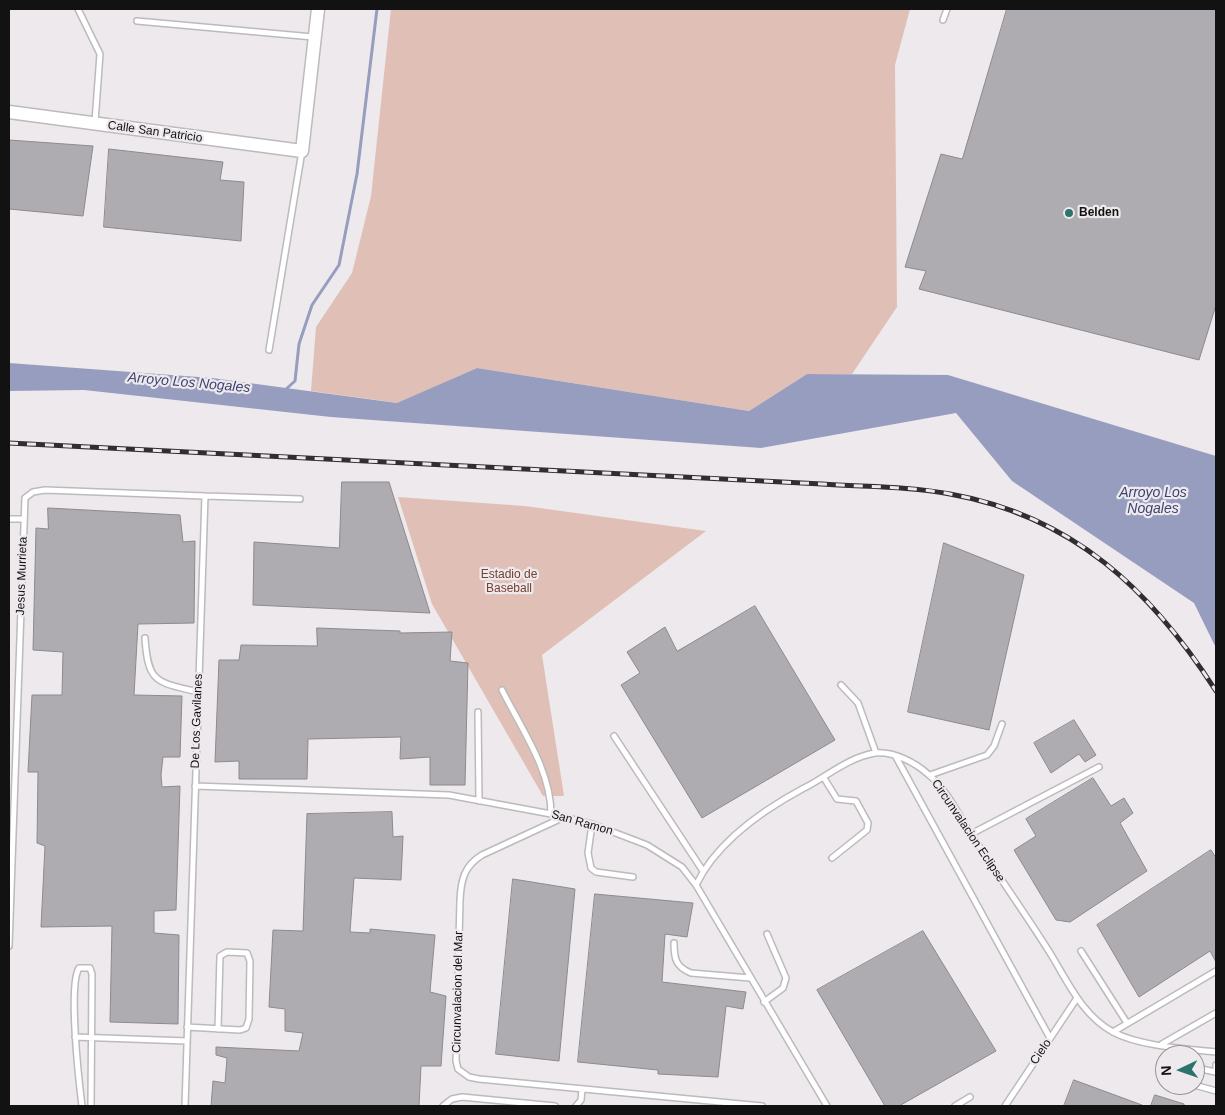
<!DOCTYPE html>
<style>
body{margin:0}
#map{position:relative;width:1225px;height:1115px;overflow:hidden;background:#ede9ec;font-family:Arial,sans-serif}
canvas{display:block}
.frame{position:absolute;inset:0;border:10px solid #131213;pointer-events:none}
.north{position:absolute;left:1155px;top:1045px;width:50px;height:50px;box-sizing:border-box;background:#ede9ec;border:1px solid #969395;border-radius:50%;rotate:267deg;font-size:14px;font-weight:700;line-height:20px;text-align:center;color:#131213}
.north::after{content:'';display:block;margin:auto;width:18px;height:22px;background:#2b736c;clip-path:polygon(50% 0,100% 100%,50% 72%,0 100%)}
</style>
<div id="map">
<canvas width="1225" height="1115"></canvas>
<div class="frame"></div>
<div class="north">N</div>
</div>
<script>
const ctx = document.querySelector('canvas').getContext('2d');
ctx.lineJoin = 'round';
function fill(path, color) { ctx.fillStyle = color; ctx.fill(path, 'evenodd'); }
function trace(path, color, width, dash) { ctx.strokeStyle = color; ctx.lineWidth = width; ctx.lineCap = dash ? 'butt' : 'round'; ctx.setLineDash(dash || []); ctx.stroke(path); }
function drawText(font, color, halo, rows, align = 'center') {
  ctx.font = font + ' Arial,sans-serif'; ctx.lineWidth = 4.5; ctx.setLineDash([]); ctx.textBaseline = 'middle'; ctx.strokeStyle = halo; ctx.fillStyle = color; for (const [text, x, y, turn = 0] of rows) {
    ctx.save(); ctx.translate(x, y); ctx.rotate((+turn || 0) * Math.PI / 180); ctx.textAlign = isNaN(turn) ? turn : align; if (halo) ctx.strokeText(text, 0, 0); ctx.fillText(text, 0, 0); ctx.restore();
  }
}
const green = new Path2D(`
 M391,9H910L895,65L897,307L852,374H807L749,411L477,368L398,403L311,391L316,327L352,273L371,196Z
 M398,497L525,506L706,531L542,655L564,796H543L432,604Z`);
const water = new Path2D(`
 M9,363L212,378L397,403L477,368L749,411L807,374L948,375L1216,456V648L1194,603L1012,481L956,413L761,448L331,417L84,390L9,391Z`);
const stream = new Path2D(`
 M285,390L295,381L299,344L312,305L339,265L357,174L377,9`);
const building = new Path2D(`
 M1007,9H1216V305L1199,360L919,289L926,271L905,267L941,154L962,159Z
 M9,140L93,146L83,216L9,209Z
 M109,149L223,162L220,180L244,182L241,241L104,227Z
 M342,482H389L430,613L253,605L254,542L339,548Z
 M48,508L180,515L183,542L195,541L194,623L138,624L134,695L182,696L180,757H163L161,775L162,787L180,786L176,910L154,911V933L179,935L178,1024L110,1022L112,926L41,927L45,846L37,843L38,772H28L32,695H62L63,652L33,650L36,528L48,529Z
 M944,543L1024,575L989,730L908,712Z
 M755,606L835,740L702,818L621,685L640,673L627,652L665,627L677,651Z
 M317,628L400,631V633L452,632L450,661L468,663L465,785H430V757L400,759L401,737L308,739L307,779H239V761L215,762L219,660H239L241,645L317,646Z
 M1074,720L1096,755L1085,762L1079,754L1051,773L1034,743Z
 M1093,778L1111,806L1124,798L1133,813L1120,823L1147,871L1070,922L1056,920L1014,850L1036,836L1026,819Z
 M392,812L393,837L403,836L401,880L354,878L350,932L370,933V929L435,935L430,992L446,996L441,1066H421L419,1106H211L213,1081L225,1083L227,1058L216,1055V1047L299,1051L303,1033L285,1031V1009L269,1007L273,930L303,931L307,814Z
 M1211,850L1216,858V962L1210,951L1139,997L1097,925Z
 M513,879L575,889L559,1061L496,1054Z
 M595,894L693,903L687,937L665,934L662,982L746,992L743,1009L726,1006L718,1077L658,1074V1070L578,1062Z
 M923,931L996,1051L899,1106H885L817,990Z
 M1074,1080L1142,1105V1106H1064Z
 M1155,1095L1184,1104V1106H1151Z`);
const service = new Path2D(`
 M78,9L100,54L95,122
 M943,20L947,9
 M137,21L313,37
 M269,350L302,151
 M205,496L300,499
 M9,519H24
 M145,638C148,684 157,682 198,692
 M841,685L858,703L876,753
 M502,690C521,728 551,770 551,814
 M478,712L479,801
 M614,736L703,871
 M896,757L1050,1038
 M930,775L987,755L994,746L1002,724
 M824,778L837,799L856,801L868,823L867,830L832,858
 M195,786L449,795L551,814L592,824L647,845L682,867L696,885L827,1106
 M564,817L482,855C464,866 461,880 460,900L456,1061L458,1069L469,1077L479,1079L762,1106
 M592,824L588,853L591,868L596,872L633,877
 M971,834L1099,767
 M696,885C717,841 763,810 804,788C826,777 849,757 875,753C894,751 916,763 929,775C947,790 958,814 971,834C997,874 1025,913 1050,953C1068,982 1082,1015 1113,1032C1139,1046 1186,1049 1216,1052
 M674,943C674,959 676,967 691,973L750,978
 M9,946L25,498L33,492L45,490L205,496L185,1106
 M1081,951L1127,1023
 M764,1002L783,988L786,978L767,934
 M187,1027L240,1030L246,1028L249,1019L250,961L247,953L227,952L220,956L218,1029
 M1113,1032L1216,971
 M75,1037L187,1041
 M1162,1044L1216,1013
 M1216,1065V1072
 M1195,1075L1202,1069L1215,1072
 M1195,1082L1198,1086L1216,1091
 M82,1106C79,1082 68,985 79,968H90L92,974L91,1106
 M443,1106L452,1099L462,1097L555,1106
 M576,1106L581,1100L582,1089
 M955,1106L970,1097
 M1005,1106L1077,998`);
const tertiary = new Path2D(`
 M9,112L302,151L318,9`);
const rail = new Path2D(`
 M9,443L822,484C864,487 908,486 950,494C1073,516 1151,590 1216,691`);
const markers = [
 [1069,213,5,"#2b736c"]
];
const streetNames = [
 ["Calle San Patricio",155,132,8],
 ["Jesus Murrieta",22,576,-88],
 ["De Los Gavilanes",197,721,-88],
 ["San Ramon",582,823,16],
 ["Circunvalacion Eclipse",968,831,56],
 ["Circunvalacion del Mar",458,992,-89],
 ["Cielo",1041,1052,-56]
];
const poiNames = [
 ["Belden",1079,213]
];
const parkNames = [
 ["Estadio de",509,575],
 ["Baseball",509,589]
];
const waterNames = [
 ["Arroyo Los Nogales",189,383,5],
 ["Arroyo Los",1153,493],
 ["Nogales",1153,509]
];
fill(green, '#e0c0b6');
fill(water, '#979dbe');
trace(stream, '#979dbe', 3);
fill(building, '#aeacb0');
trace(building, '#8c8a8d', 1);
trace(service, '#bdbabc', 8);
trace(tertiary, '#bdbabc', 15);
trace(service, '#fff', 5);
trace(tertiary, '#fff', 12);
trace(rail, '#302e2f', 5);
trace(rail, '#ede9ec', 3, [9]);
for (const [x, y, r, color] of markers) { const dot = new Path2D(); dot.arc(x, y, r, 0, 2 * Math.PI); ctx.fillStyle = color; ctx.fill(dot); trace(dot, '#ede9ec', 2); }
drawText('12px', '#131213', '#ede9ec', streetNames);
drawText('bold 12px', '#131213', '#ede9ec', poiNames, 'left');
drawText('12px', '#764130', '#ede9ec', parkNames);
drawText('italic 14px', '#3e4372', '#ede9ec', waterNames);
</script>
